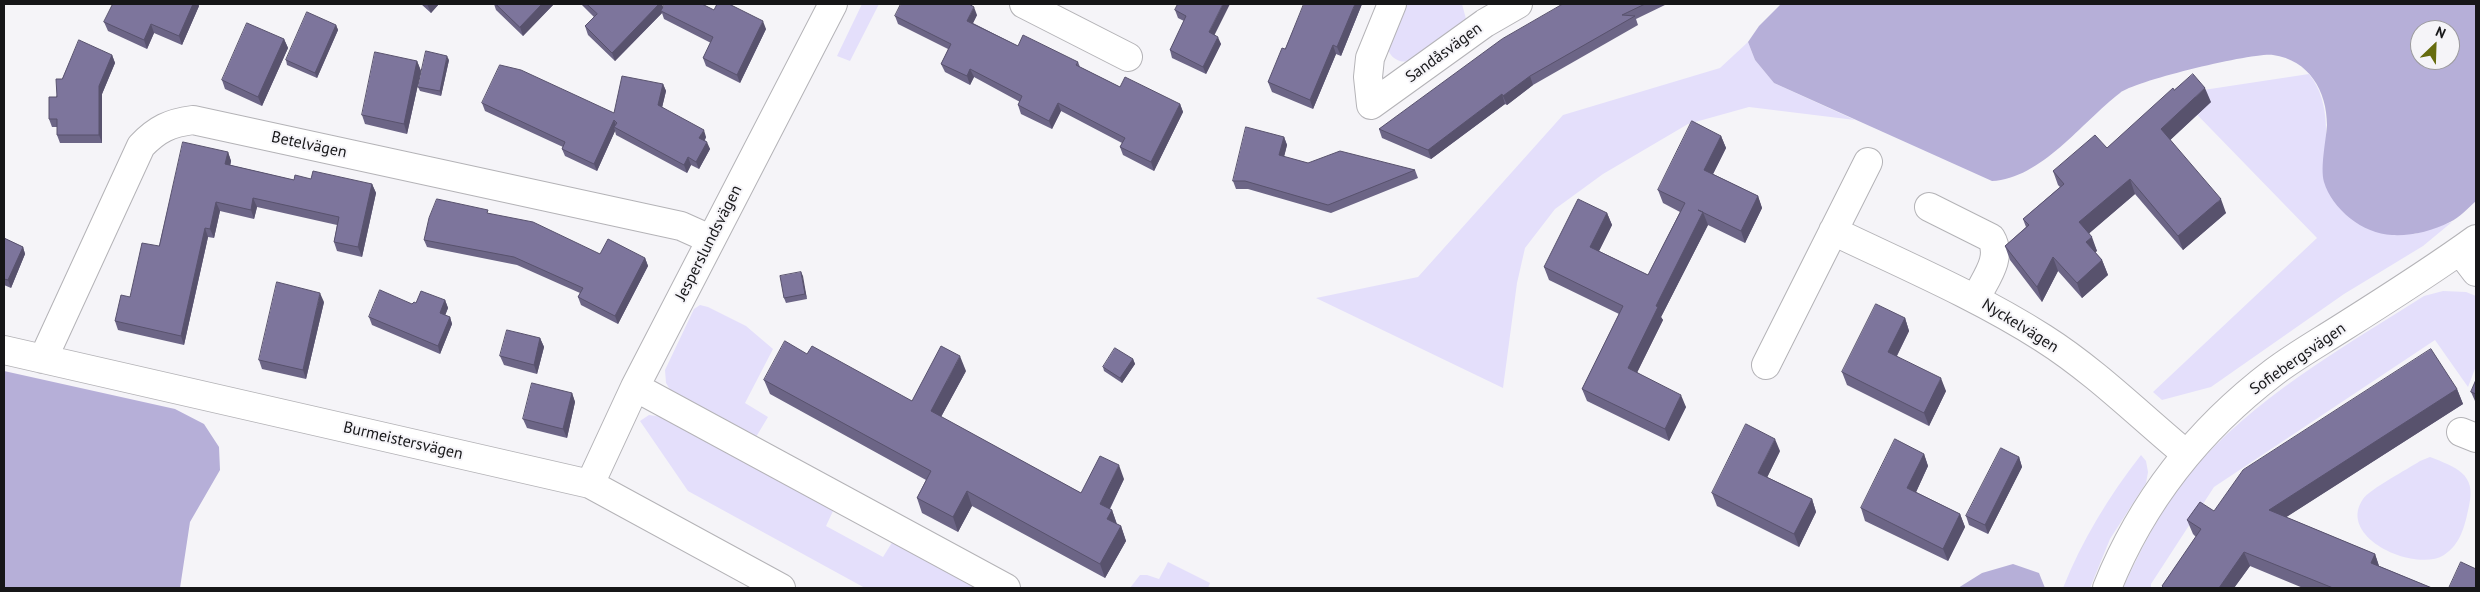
<!DOCTYPE html>
<meta charset="utf-8">
<style>
body{margin:0}
#map{position:relative;width:2480px;height:592px;overflow:hidden;background:#f5f4f8;font-family:"PT Sans",sans-serif}
canvas{display:block}
.frame{position:absolute;inset:0;border:5px solid #161618;pointer-events:none}
.north{position:absolute;left:2410px;top:20px;width:50px;height:50px;box-sizing:border-box;background:#f5f4f8;border:1px solid #9c9b9e;border-radius:50%;rotate:24deg;font-size:14px;font-weight:700;line-height:20px;text-align:center;color:#161618}
.north::after{content:'';display:block;margin:auto;width:18px;height:22px;background:#666c0f;clip-path:polygon(50% 0,100% 100%,50% 72%,0 100%)}
</style>
<div id="map">
<canvas width="2480" height="592"></canvas>
<div class="frame"></div>
<div class="north">N</div>
</div>
<script>
const ctx = document.querySelector('canvas').getContext('2d');
ctx.lineJoin = 'round';
function fill(path, color) { ctx.fillStyle = color; ctx.fill(path, 'evenodd'); }
function trace(path, color, width, dash) { ctx.strokeStyle = color; ctx.lineWidth = width; ctx.lineCap = dash ? 'butt' : 'round'; ctx.setLineDash(dash || []); ctx.stroke(path); }
function drawText(font, color, halo, rows, align = 'center') {
  ctx.font = font + ' "PT Sans",sans-serif'; ctx.lineWidth = 4; ctx.setLineDash([]); ctx.textBaseline = 'middle'; ctx.strokeStyle = halo; ctx.fillStyle = color; for (const [text, x, y, turn = 0] of rows) {
    ctx.save(); ctx.translate(x, y); ctx.rotate((+turn || 0) * Math.PI / 180); ctx.textAlign = isNaN(turn) ? turn : align; if (halo) ctx.strokeText(text, 0, 0); ctx.fillText(text, 0, 0); ctx.restore();
  }
}
const green = new Path2D(`
 M862,4H879L850,61L837,56Z
 M1403,4H1462L1466,19L1463,25C1447,37 1413,73 1394,58C1390,55 1387,49 1387,44C1387,35 1399,13 1403,4Z
 M1748,42L1755,60L1774,83L1855,120L1749,107L1688,124L1603,174L1555,209L1525,248L1517,283L1503,388L1316,298L1418,277L1563,115L1720,68Z
 M2309,74C2333,104 2325,144 2324,181L2415,234L2452,222L2423,246L2344,294L2211,387L2162,400L2153,392L2317,238L2177,94Z
 M2443,291L2466,292L2476,296V366L2468,387L2435,340L2214,487L2151,584V588H2123C2140,551 2163,505 2189,474C2253,398 2342,348 2424,296Z
 M700,305L708,307L746,326L773,349L745,403L768,417L756,437L672,393L666,383L665,370L694,309Z
 M649,415L663,417L834,509L826,526L883,557L893,541L982,588H865L688,491L640,421Z
 M2141,455L2146,461L2148,472L2146,483L2110,539L2090,588H2063C2082,540 2109,496 2141,455Z
 M2430,457C2455,467 2477,473 2469,506C2465,525 2461,544 2444,555C2416,573 2336,538 2363,499C2370,489 2408,469 2420,461Z
 M1168,562L1210,583L1208,588H1130L1140,575H1147L1159,579Z`);
const forest = new Path2D(`
 M1781,4H2476V201C2468,208 2459,218 2450,222C2432,231 2412,236 2392,235C2363,234 2332,209 2324,182C2320,167 2326,141 2327,125C2327,91 2309,60 2273,55C2254,52 2134,81 2120,93C2082,122 2041,179 1992,181L1774,83L1755,60L1748,42L1759,26ZM2420,30H2450V60H2420Z
 M4,371L175,409L204,424L219,447L220,470L190,522L180,588H4Z
 M2013,564L2039,573L2045,588H1958L1982,573Z`);
const minor = new Path2D(`
 M1024,4L1128,57
 M1392,4L1370,58L1368,77L1371,105L1485,23L1518,4
 M1929,207L1991,238C2003,258 1985,279 1976,298
 M1833,231C1904,265 1977,296 2043,338C2095,371 2139,415 2186,454
 M2460,251L2476,272
 M4,350L590,484L781,588
 M43,359L141,146C157,129 170,123 193,120L681,226L710,239
 M1766,365L1868,162
 M635,387L1006,588
 M2461,432L2476,438
 M590,484L635,387L833,4
 M2107,588C2142,501 2199,429 2274,372C2295,356 2318,343 2340,329C2386,300 2432,271 2476,239`);
const wall = new Path2D(`
 M113,4H198L199,6L182,45L154,33L147,49L108,31L104,22Z
 M421,4H439L431,13Z
 M494,4H554L523,36L496,10Z
 M581,4H662L663,7L714,10L766,29L740,83L706,66L703,58L711,43L664,19L662,13L615,61L588,35L585,26L594,17Z
 M1178,4L1215,35L1221,44L1206,74L1172,58L1170,50L1184,21L1178,18L1175,10Z
 M1362,4L1341,56L1336,54L1313,109L1272,92L1268,82L1285,49Z
 M1563,4H1667L1636,19L1638,25L1533,85L1507,105L1505,104L1431,159L1382,138L1379,129Z
 M977,15L973,23L1018,46L1078,62L1080,67L1120,87L1180,104L1183,112L1154,171L1123,155L1120,147L1122,143L1061,111L1052,129L1021,114L1018,105L1020,102L974,77L970,85L945,72L941,64L948,49L898,24L895,16Z
 M336,25L338,30L317,78L287,65L286,60Z
 M284,39L288,48L262,106L225,89L222,80Z
 M112,55L115,63L102,94V143H60L57,135V127H52L49,119L62,79Z
 M449,60L441,96L420,91L418,87Z
 M417,61L421,71L407,134L365,124L362,115Z
 M663,84L666,91L662,107L706,137L705,140L710,149L699,169L691,165L687,173L616,135L615,131L597,171L565,156L562,149L563,147L485,111L482,103L614,113Z
 M2174,90L2211,102L2170,140L2226,213L2183,250L2135,194L2089,233L2097,251L2095,252L2102,260L2108,275L2082,298L2058,271L2042,302L2010,260L2005,246L2026,227L2023,219L2060,187L2058,185L2053,171L2107,148Z
 M1721,136L1726,148L1713,174L1758,196L1762,208L1745,243L1708,225L1661,317L1663,320L1637,372L1686,407L1669,441L1587,401L1582,389L1619,314L1549,280L1544,267L1607,213L1612,225L1599,251L1648,275L1680,212L1663,203L1658,190Z
 M1284,137L1287,145L1284,157L1308,163L1415,170L1418,178L1331,213L1248,189H1236L1233,181Z
 M228,152L231,161L230,165L294,180L311,179L372,184L376,193L362,257L337,251L334,242L337,225L257,207L254,219L220,211L214,238L208,237L184,345L118,330L115,321L130,297L159,246Z
 M489,213L600,254L645,258L648,266L618,324L581,305L578,297L580,293L517,265L427,247L424,240Z
 M4,238L23,247L25,254L11,288L4,285Z
 M801,272L807,299L786,303L784,298Z
 M445,300L448,308L445,315L450,317L452,324L440,354L372,325L369,317L416,303Z
 M324,302L306,379L262,369L259,360Z
 M1905,318L1909,331L1897,356L1946,391L1929,426L1847,385L1842,372Z
 M540,338L544,347L537,374L504,365L500,356Z
 M807,354L912,401L966,371L941,417L1081,493L1124,479L1110,509L1112,510L1117,524L1121,526L1126,541L1105,578L972,506L958,532L922,513L917,498L926,480L770,394L764,380Z
 M1133,359L1135,364L1122,383L1104,371L1103,367Z
 M2476,380V402L2475,401L2471,392Z
 M2457,389L2463,404L2286,517L2375,554L2379,566L2432,588H2303L2250,566L2234,588H2163L2162,586L2196,537L2193,534L2187,520L2214,511Z
 M572,393L575,402L567,438L527,428L523,419Z
 M1780,451L1767,477L1812,499L1816,512L1799,547L1717,506L1712,493Z
 M1924,454L1928,466L1916,492L1960,514L1965,527L1948,561L1865,521L1861,508Z
 M2019,457L2022,467L1988,534L1969,525L1966,516Z`);
const shadedWall = new Path2D(`
 M193,4H198L199,6L182,45L179,36Z
 M427,4H439L431,13Z
 M542,4H554L523,36L520,27Z
 M659,4H662L664,10L661,11L662,13L615,61L612,53Z
 M1223,4H1230L1212,40L1209,32Z
 M1355,4H1362L1341,56L1337,47Z
 M974,7L977,15L970,29L967,21Z
 M763,21L766,29L740,83L737,75Z
 M151,24L154,33L147,49L144,40Z
 M336,25L338,30L317,78L315,73Z
 M1218,37L1221,44L1206,74L1203,67Z
 M284,39L288,48L262,106L258,97Z
 M1333,45L1336,54L1313,109L1310,100Z
 M112,55L115,63L102,94V143L99,135V86Z
 M447,56L449,60L441,96L440,91Z
 M417,61L421,71L407,134L404,124Z
 M970,69L974,77L970,85L967,76Z
 M1530,76L1533,85L1507,105L1503,96Z
 M663,84L666,91L661,112L658,105Z
 M2205,88L2211,102L2166,144L2161,129Z
 M1502,94L1505,104L1431,159L1428,150Z
 M1058,103L1061,111L1052,129L1049,121Z
 M1180,104L1183,112L1154,171L1151,162Z
 M614,120L617,128L614,127L615,131L597,171L594,164Z
 M704,130L706,137L702,145L699,138Z
 M1721,136L1726,148L1709,182L1704,170Z
 M1284,137L1287,145L1282,164L1279,155Z
 M707,142L710,149L699,169L696,162Z
 M228,152L231,161L229,173L225,164Z
 M688,157L691,165L687,173L684,165Z
 M2130,179L2135,194L2085,237L2079,222Z
 M372,184L376,193L362,257L358,247Z
 M1758,196L1762,208L1745,243L1741,231Z
 M253,198L257,207L254,219L251,210Z
 M2221,199L2226,213L2183,250L2178,236Z
 M216,202L220,211L214,238L210,229Z
 M1703,212L1708,225L1661,317L1663,320L1633,381L1628,368L1656,306Z
 M1607,213L1612,225L1595,259L1590,247Z
 M205,228L208,237L184,345L181,336Z
 M2092,237L2097,251L2091,256L2086,242Z
 M23,247L25,254L11,288L8,280Z
 M2053,257L2058,271L2042,302L2037,287Z
 M645,258L648,266L618,324L615,316Z
 M2102,260L2108,275L2082,298L2077,283Z
 M801,272L803,276L807,299L805,294Z
 M320,293L324,302L306,379L303,370Z
 M445,300L448,308L443,321L440,313Z
 M450,317L452,324L440,354L438,346Z
 M1905,318L1909,331L1892,365L1888,352Z
 M540,338L544,347L537,374L534,365Z
 M960,356L966,371L936,426L931,411Z
 M1133,359L1135,364L1122,383L1120,378Z
 M1941,378L1946,391L1929,426L1924,413Z
 M2457,389L2463,404L2274,525L2269,510Z
 M572,393L575,402L567,438L563,429Z
 M1681,395L1686,407L1669,441L1665,429Z
 M1775,439L1780,451L1763,486L1758,473Z
 M1924,454L1928,466L1912,501L1907,488Z
 M2019,457L2022,467L1988,534L1985,525Z
 M1119,465L1124,479L1105,518L1100,504Z
 M967,491L972,506L958,532L953,517Z
 M1812,499L1816,512L1799,547L1794,534Z
 M1112,510L1117,525L1107,519Z
 M1960,514L1965,527L1948,561L1943,549Z
 M1121,526L1126,541L1105,578L1100,564Z
 M2244,552L2250,566L2234,588H2219Z
 M2375,554L2380,569L2371,563Z`);
const building = new Path2D(`
 M113,4H193L179,36L151,24L144,40L104,22Z
 M496,4H542L520,27Z
 M587,4H659L612,53L585,26L597,14Z
 M665,4H702L714,10L717,4H729L763,21L737,75L703,58L713,37L661,11Z
 M901,4H969L974,7L967,21L1018,46L1023,35L1078,62L1076,65L1120,87L1125,77L1180,104L1151,162L1120,147L1125,138L1058,103L1049,121L1018,105L1022,96L970,69L967,76L941,64L951,44L895,16Z
 M1178,4H1223L1209,32L1218,37L1203,67L1170,50L1186,16L1175,10Z
 M1304,4H1355L1337,47L1333,45L1310,100L1268,82L1282,48L1285,49Z
 M1563,4H1645L1622,15L1635,16L1530,76L1503,96L1502,94L1428,150L1379,129L1502,39Z
 M307,12L336,25L315,73L286,60Z
 M247,23L284,39L258,97L222,80Z
 M79,40L112,55L99,86V135H57V119H49V97H57L56,79H62Z
 M426,51L447,56L440,91L418,87Z
 M375,52L417,61L404,124L362,115Z
 M500,65L521,70L614,113L622,76L663,84L658,105L704,130L699,138L707,142L696,162L688,157L684,165L614,127L617,123L614,120L594,164L562,149L565,142L482,103Z
 M2193,74L2205,88L2161,129L2221,199L2178,236L2130,179L2079,222L2092,237L2086,242L2102,260L2077,283L2053,257L2037,287L2005,246L2029,225L2023,219L2064,184L2053,171L2095,135L2107,148L2173,88L2174,90Z
 M1692,121L1721,136L1704,170L1758,196L1741,231L1698,210L1703,212L1656,306L1658,307L1628,368L1681,395L1665,429L1582,389L1623,306L1544,267L1578,199L1607,213L1590,247L1648,275L1685,203L1658,190Z
 M1246,127L1284,137L1279,155L1308,163L1340,151L1415,170L1328,205L1245,181H1233Z
 M183,142L228,152L225,164L294,180L295,175L311,179L313,171L372,184L358,247L334,242L339,217L253,198L251,210L216,202L210,229L205,228L181,336L115,321L121,295L130,297L142,243L159,246Z
 M437,199L488,210L487,213L533,222L600,254L608,239L645,258L615,316L578,297L583,288L514,257L424,240L429,218Z
 M4,238L23,247L8,280L4,279Z
 M801,272L805,294L784,298L780,276Z
 M277,282L320,293L303,370L259,360Z
 M380,290L412,304L414,302L416,303L421,291L445,300L440,313L450,317L438,346L369,317Z
 M1876,304L1905,318L1888,352L1941,378L1924,413L1842,372Z
 M507,330L540,338L534,365L500,356Z
 M785,341L807,354L812,346L912,401L941,346L960,356L931,411L1081,493L1100,456L1119,465L1100,504L1112,510L1107,519L1121,526L1100,564L967,491L953,517L917,498L931,471L764,380Z
 M1115,348L1133,359L1120,378L1103,367Z
 M2431,349L2457,389L2269,510L2375,554L2371,563L2432,588H2333L2244,552L2219,588H2164L2162,586L2201,529L2187,520L2200,502L2214,511L2243,470Z
 M2476,380V394L2471,392Z
 M532,383L572,393L563,429L523,419Z
 M1746,424L1775,439L1758,473L1812,499L1794,534L1712,493Z
 M1895,439L1924,454L1907,488L1960,514L1943,549L1861,508Z
 M2001,448L2019,457L1985,525L1966,516Z
 M2461,562L2476,569V588H2449Z`);
const streetNames = [
 ["Sandåsvägen",1444,53,-36],
 ["Betelvägen",309,145,12],
 ["Jesperslundsvägen",709,243,-63],
 ["Nyckelvägen",2020,326,32],
 ["Sofiebergsvägen",2298,359,-35],
 ["Burmeistersvägen",403,441,13]
];
fill(green, '#e4dffb');
fill(forest, '#b6afd8');
trace(minor, '#b4b3b7', 30);
trace(minor, '#fff', 28);
fill(wall, '#6c6586');
fill(shadedWall, '#58526d');
fill(building, '#7d759c');
trace(building, '#58526d', 1);
drawText('16px', '#161618', '#f5f4f8', streetNames);
</script>
